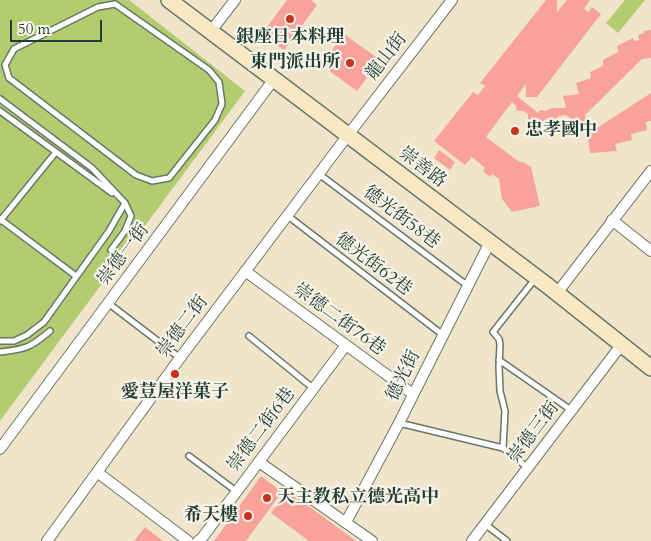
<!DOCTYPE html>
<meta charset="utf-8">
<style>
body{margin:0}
#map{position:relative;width:651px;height:541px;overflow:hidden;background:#f0e5ca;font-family:Cardo,serif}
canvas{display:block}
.scale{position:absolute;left:10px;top:20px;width:92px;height:22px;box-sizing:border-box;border:2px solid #1f3d34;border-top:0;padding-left:6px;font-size:15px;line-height:18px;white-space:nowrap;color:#1f3d34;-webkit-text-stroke:4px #f7f3e8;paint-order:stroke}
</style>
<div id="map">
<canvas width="651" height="541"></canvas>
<div class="scale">50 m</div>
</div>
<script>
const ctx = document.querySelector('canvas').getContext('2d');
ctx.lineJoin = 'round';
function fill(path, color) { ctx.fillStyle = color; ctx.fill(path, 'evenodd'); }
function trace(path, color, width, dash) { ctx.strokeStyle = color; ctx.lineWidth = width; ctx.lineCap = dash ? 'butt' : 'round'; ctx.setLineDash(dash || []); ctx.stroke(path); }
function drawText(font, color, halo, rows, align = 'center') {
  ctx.font = font + ' Cardo,"Noto Serif TC",serif'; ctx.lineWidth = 4.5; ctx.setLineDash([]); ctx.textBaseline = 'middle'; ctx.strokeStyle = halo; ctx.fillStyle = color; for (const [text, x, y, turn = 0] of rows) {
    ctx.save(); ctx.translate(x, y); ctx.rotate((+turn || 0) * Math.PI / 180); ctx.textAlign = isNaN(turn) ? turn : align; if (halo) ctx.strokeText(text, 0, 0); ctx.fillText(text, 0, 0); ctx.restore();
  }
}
const green = new Path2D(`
 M0,0H129L245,91L0,421Z
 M625,0H645L618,33L606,23Z`);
const building = new Path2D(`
 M287,0H311L317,5L284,50L262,34Z
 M546,0H557V12L567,0H590L584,9L588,12L592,7L601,14L537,97H526V84L517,96L538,113L540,110L545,111L552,108H566L563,96L579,94L576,83L591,78L590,72L603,66V60L618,52L617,46L633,38L634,41L639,40L638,35L644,33V31L651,30V58L642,59L585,115L587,122L597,128L651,93V121L646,122L647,130L631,134L632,140L615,144L617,151L590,153L587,130L573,124V120L566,115L559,116L555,120L547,118L543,122L528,119V114L523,111H517L516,106L512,102L486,137L518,161L525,163L531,167L540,206L512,212L502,199L499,179L492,174L490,177L483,171L485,168L472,157L465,165L434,141L473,92L478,95L485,86L480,83Z
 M344,34L380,60L357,91L321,65Z
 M439,150L455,162L450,170L434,158Z
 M261,476L282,492L246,541H214Z
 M288,491L356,541H309L271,513Z
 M145,527L163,541H134Z`);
const lane = new Path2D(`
 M115,4L209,70L219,82L222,104L215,120L169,178L152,181L136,175L9,78L5,65L14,49L98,7Z
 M0,99L92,168L125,203L109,231L44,322L27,335L14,341H0
 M0,111L112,193
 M319,174L468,286
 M288,216L443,335
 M0,219L76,276
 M0,221L56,152
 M111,250L125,231L131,216L125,203
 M108,303L180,358
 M249,336L314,389
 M0,352C26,349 30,348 50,331
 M499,360L571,410
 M399,423L503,448L528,468
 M503,448L505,411L500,391L499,367L500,344L499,339L493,332L535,279
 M189,456L236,491
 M485,524L507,541`);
const street = new Path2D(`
 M211,31L235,0
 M612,220L651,251
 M245,271L413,394
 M557,293L651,171
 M0,449L274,79
 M259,462L372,541
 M97,472L188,541
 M346,522L399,423L490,242
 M47,541L180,358L348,135L452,0
 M198,541L202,538L346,345
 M472,541L622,344`);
const secondary = new Path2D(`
 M169,0L548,286L651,368`);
const markers = [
 [290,19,5,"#c8321e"],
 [350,63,5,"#c8321e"],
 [515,131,5,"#c8321e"],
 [175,374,5,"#c8321e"],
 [267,498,5,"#c8321e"],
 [248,516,5,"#c8321e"]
];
const poiNames = [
 ["銀座日本料理",290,38],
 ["東門派出所",340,63,"right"],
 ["忠孝國中",525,131,"left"],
 ["愛荳屋洋菓子",175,393],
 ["天主教私立德光高中",277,498,"left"],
 ["希天樓",238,516,"right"]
];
const streetNames = [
 ["龍山街",387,57,-52],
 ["崇善路",422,168,37],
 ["德光街58巷",401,218,37],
 ["崇德一街",124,255,-53],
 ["德光街62巷",373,265,37],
 ["崇德二街76巷",339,320,36],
 ["崇德二街",183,327,-53],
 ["德光街",404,376,-64],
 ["崇德二街6巷",262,430,-53],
 ["崇德三街",534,433,-53]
];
fill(green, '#b4cc70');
fill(building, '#f8a29a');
trace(lane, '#687868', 8);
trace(street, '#687868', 12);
trace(secondary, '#687868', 18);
trace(lane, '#fff', 5);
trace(street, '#fff', 10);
trace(secondary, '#f8e8c3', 15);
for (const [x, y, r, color] of markers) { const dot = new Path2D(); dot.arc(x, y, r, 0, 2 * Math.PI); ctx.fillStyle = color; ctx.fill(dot); trace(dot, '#f7f3e8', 2); }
drawText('bold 18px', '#1f3d34', '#f7f3e8', poiNames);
drawText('18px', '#1f3d34', '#f7f3e8', streetNames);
</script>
